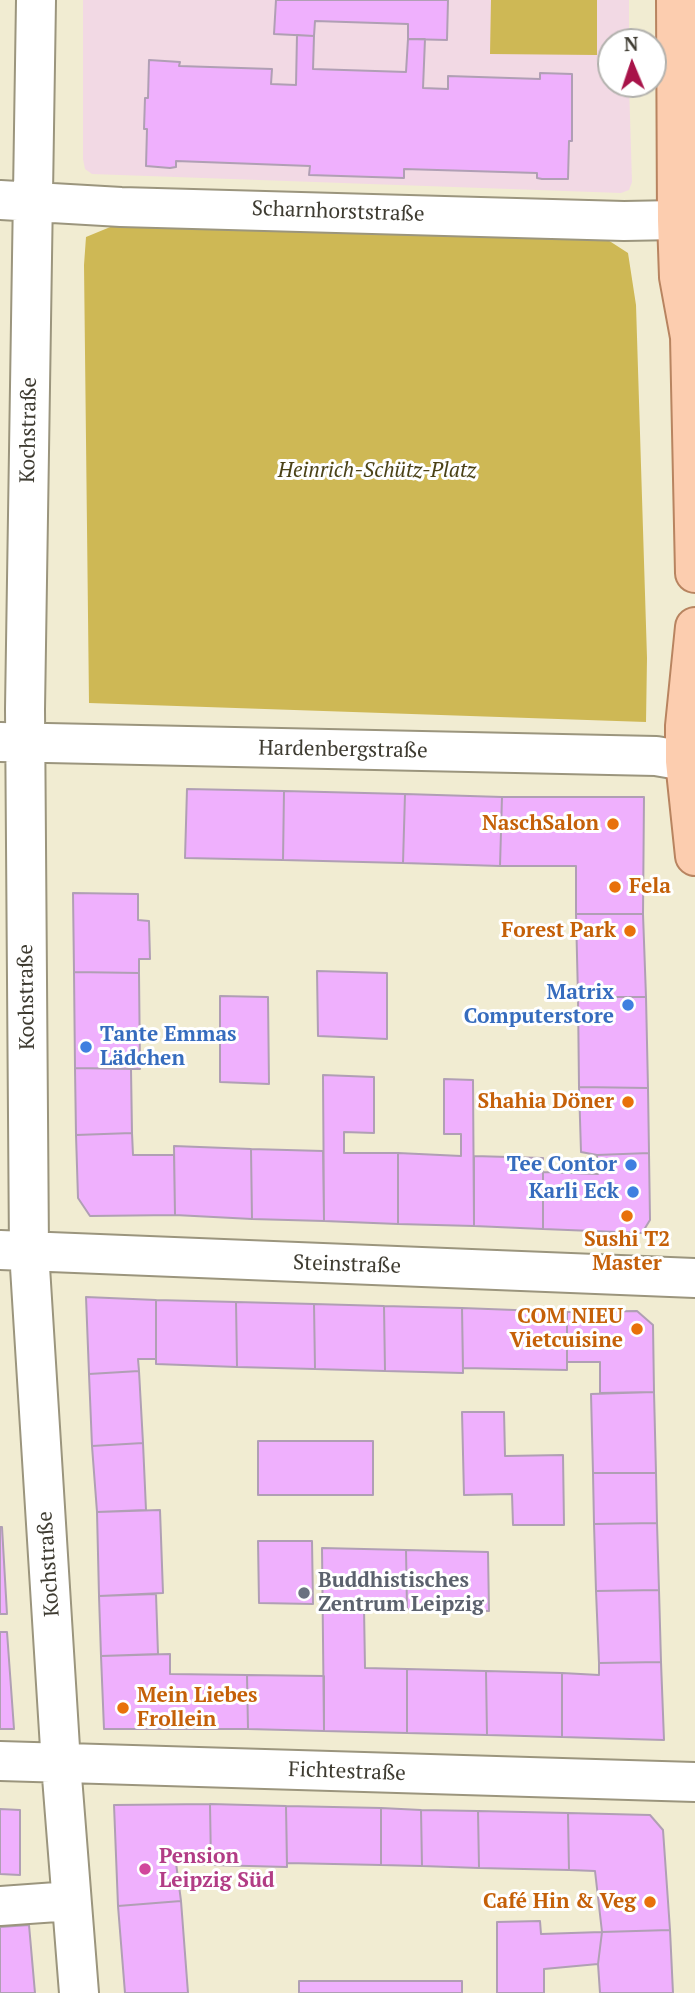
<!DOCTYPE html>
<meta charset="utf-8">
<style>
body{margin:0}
#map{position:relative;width:695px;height:1993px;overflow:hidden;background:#f1ecd2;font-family:"PT Serif",serif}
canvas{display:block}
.north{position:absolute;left:597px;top:28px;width:70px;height:70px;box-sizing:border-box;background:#fff;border:2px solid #b2b1ad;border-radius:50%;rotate:358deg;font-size:19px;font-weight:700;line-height:28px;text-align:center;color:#3e3b31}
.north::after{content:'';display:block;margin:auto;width:24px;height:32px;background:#a81349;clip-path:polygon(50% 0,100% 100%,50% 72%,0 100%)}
</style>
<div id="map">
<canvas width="695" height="1993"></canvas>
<div class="north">N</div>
</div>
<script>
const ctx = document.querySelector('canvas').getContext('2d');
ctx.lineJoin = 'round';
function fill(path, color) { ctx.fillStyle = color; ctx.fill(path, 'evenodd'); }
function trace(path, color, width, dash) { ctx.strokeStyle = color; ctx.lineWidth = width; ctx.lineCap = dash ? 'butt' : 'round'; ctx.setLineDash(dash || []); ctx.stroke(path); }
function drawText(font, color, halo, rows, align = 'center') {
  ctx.font = font + ' "PT Serif",serif'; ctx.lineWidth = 6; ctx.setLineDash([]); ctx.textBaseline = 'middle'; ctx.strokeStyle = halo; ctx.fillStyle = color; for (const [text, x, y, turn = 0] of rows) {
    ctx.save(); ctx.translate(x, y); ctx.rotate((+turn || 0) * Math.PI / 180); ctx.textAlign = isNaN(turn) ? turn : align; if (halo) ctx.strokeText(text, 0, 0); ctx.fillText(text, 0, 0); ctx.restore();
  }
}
const education = new Path2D(`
 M83,0H629V42H611V84H629L632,182L629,190L621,193L92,174L85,169L83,159Z`);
const green = new Path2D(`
 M491,0H597V55L490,54Z
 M120,223L597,233L628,253L636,305L647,658L646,722L89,703L84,265L86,237Z`);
const building = new Path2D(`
 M276,0H448L447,40L408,39V24L315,21L314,36L274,34Z
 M297,35L314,36L313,69L406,72L408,39H425L423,88L448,89V76L540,79V73L572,74V141H569L568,179H542L537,178V173L404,169V178L309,175L310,166L176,161V167L170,168L146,166L147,129H144L145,98H148L149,60L180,62L179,66L272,69L271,84L296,85Z
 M187,789L284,791L283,860L185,858Z
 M284,791L405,794L403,863L283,860Z
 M405,794L502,797L500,866L403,863Z
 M502,797H644L643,914H576V866H500Z
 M73,893L138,894V920L149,921L150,959H139V973L74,972Z
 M576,914H643L646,997H578Z
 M317,971L387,973V1039L318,1036Z
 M74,972L139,973L140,1069L75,1068Z
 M220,996L268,997L269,1084L220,1082Z
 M578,997H646L648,1088L579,1087Z
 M75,1068L131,1069L132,1133L76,1135Z
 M323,1075L374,1077V1133L344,1132V1153H398V1224L324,1221Z
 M444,1079L473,1080L474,1226L398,1224V1153L461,1156V1134H444Z
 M579,1087L648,1088L649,1153L597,1155L581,1152Z
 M132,1133L133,1155H174L175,1215L90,1216L78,1198L76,1135Z
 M174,1146L251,1149L252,1219L175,1215Z
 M251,1149L323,1151L324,1221L252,1219Z
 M649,1153L650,1220L642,1233L543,1229V1172L598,1174L597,1155Z
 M474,1156L543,1158V1229L474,1226Z
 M86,1297L156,1300V1359H138L139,1371L89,1374Z
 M156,1300L236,1302L237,1367L156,1364Z
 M236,1302L314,1304L315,1369L237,1367Z
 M314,1304L384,1306L385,1371L315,1369Z
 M384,1306L462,1308L463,1373L385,1371Z
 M462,1308L567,1312V1370L463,1368Z
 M637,1311L653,1325L654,1392L600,1393V1362H567V1312Z
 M139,1371L143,1443L92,1446L89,1374Z
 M654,1392L656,1473H593L591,1394Z
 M462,1412H504L505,1456L563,1455L564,1525H513L512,1494L464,1495Z
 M258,1441H373V1495H258Z
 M143,1443L146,1510L97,1512L92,1446Z
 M593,1473H656L657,1523L594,1524Z
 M160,1510L163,1593L99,1596L97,1512Z
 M657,1523L659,1590L596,1591L594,1524Z
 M0,1527H2L7,1614H0Z
 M258,1541H312L313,1604L259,1603Z
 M322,1548L406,1550L407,1609L364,1608L365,1668L407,1669V1733L324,1731Z
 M406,1550L488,1552L489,1611L407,1609Z
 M659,1590L661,1662L599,1663L596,1591Z
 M156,1594L158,1654L101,1656L99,1596Z
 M0,1632H7L14,1729H0Z
 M170,1654V1674L247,1675L248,1729H104L101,1656Z
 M661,1662L664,1740L562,1737V1673L599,1675V1663Z
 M407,1669L486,1671L487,1735L407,1733Z
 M486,1671L562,1673V1737L487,1735Z
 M247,1675L324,1676V1731L248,1729Z
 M210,1804L286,1806L287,1867L211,1865Z
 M210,1804L211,1865L176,1863L181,1901L118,1906L114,1805Z
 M286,1806L381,1808V1865L287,1863Z
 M381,1808L421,1810L422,1866L381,1865Z
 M0,1809L20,1810V1875L0,1874Z
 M421,1810L478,1811L479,1868L422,1866Z
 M478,1811L568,1813L569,1870L479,1868Z
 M568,1813L650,1815L663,1830L670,1930L602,1932L595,1871L569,1870Z
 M181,1901L188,1993H125L118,1906Z
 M540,1921L541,1934L602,1932L598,1964L544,1969V1993H497V1922Z
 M29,1925L35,1993H0V1927Z
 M670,1930L673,1993H600L598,1964L602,1932Z
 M299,1981H462V1993H299Z`);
const minor = new Path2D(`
 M36,0L25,709L29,1251L61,1764L79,1993
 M0,200L121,207L624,221L677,220
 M0,742L656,756L685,761
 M0,1250L695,1278
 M0,1761L695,1782
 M0,1906L71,1901`);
const major = new Path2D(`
 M676,0L677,220L679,277L690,337L695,573
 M695,627L685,726V761L695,856`);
const markers = [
 [613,824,7,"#e8710a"],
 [615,887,7,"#e8710a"],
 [630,931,7,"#e8710a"],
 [628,1005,7,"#3f7fe0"],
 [86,1047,7,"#3f7fe0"],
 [628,1102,7,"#e8710a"],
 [631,1165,7,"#3f7fe0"],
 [633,1192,7,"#3f7fe0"],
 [627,1216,7,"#e8710a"],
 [637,1329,7,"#e8710a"],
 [304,1593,7,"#6b7280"],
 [123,1708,7,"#e8710a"],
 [145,1869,7,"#d1479c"],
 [650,1902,7,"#e8710a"]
];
const streetNames = [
 ["Scharnhorststraße",338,212,2],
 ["Kochstraße",29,430,-89],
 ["Hardenbergstraße",343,750,1],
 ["Kochstraße",27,997,-91],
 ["Steinstraße",347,1265,2],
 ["Kochstraße",49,1564,-94],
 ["Fichtestraße",347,1772,2]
];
const parkNames = [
 ["Heinrich-Schütz-Platz",377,471]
];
const foodNames = [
 ["NaschSalon",599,824],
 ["Fela",629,887,"left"],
 ["Forest Park",616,931],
 ["Shahia Döner",614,1102],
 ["Sushi T2",627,1240,"center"],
 ["Master",627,1264,"center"],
 ["COM NIEU",623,1317],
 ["Vietcuisine",623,1341],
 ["Mein Liebes",137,1696,"left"],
 ["Frollein",137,1720,"left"],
 ["Café Hin & Veg",636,1902]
];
const shopNames = [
 ["Matrix",614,993],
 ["Computerstore",614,1017],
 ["Tante Emmas",100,1035,"left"],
 ["Lädchen",100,1059,"left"],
 ["Tee Contor",617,1165],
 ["Karli Eck",619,1192]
];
const worshipNames = [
 ["Buddhistisches",318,1581],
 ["Zentrum Leipzig",318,1605]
];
const hotelNames = [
 ["Pension",159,1857],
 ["Leipzig Süd",159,1881]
];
fill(education, '#f2d9e4');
fill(green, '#ceb855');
fill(building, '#efb0fd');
trace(building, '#b09fb4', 2);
trace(minor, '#9b957d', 42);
trace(major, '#b88460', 42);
trace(minor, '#fff', 38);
trace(major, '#fccdaf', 38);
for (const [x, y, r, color] of markers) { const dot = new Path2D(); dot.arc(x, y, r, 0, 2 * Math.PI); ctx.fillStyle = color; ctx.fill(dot); trace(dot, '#fff', 2.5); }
drawText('21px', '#3e3b31', '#fff', streetNames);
drawText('italic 21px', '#4b4217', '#fff', parkNames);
drawText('bold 21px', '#c56008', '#fff', foodNames, 'right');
drawText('bold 21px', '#366cbe', '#fff', shopNames, 'right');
drawText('bold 21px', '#5b616d', '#fff', worshipNames, 'left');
drawText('bold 21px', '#b23c85', '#fff', hotelNames, 'left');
</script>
